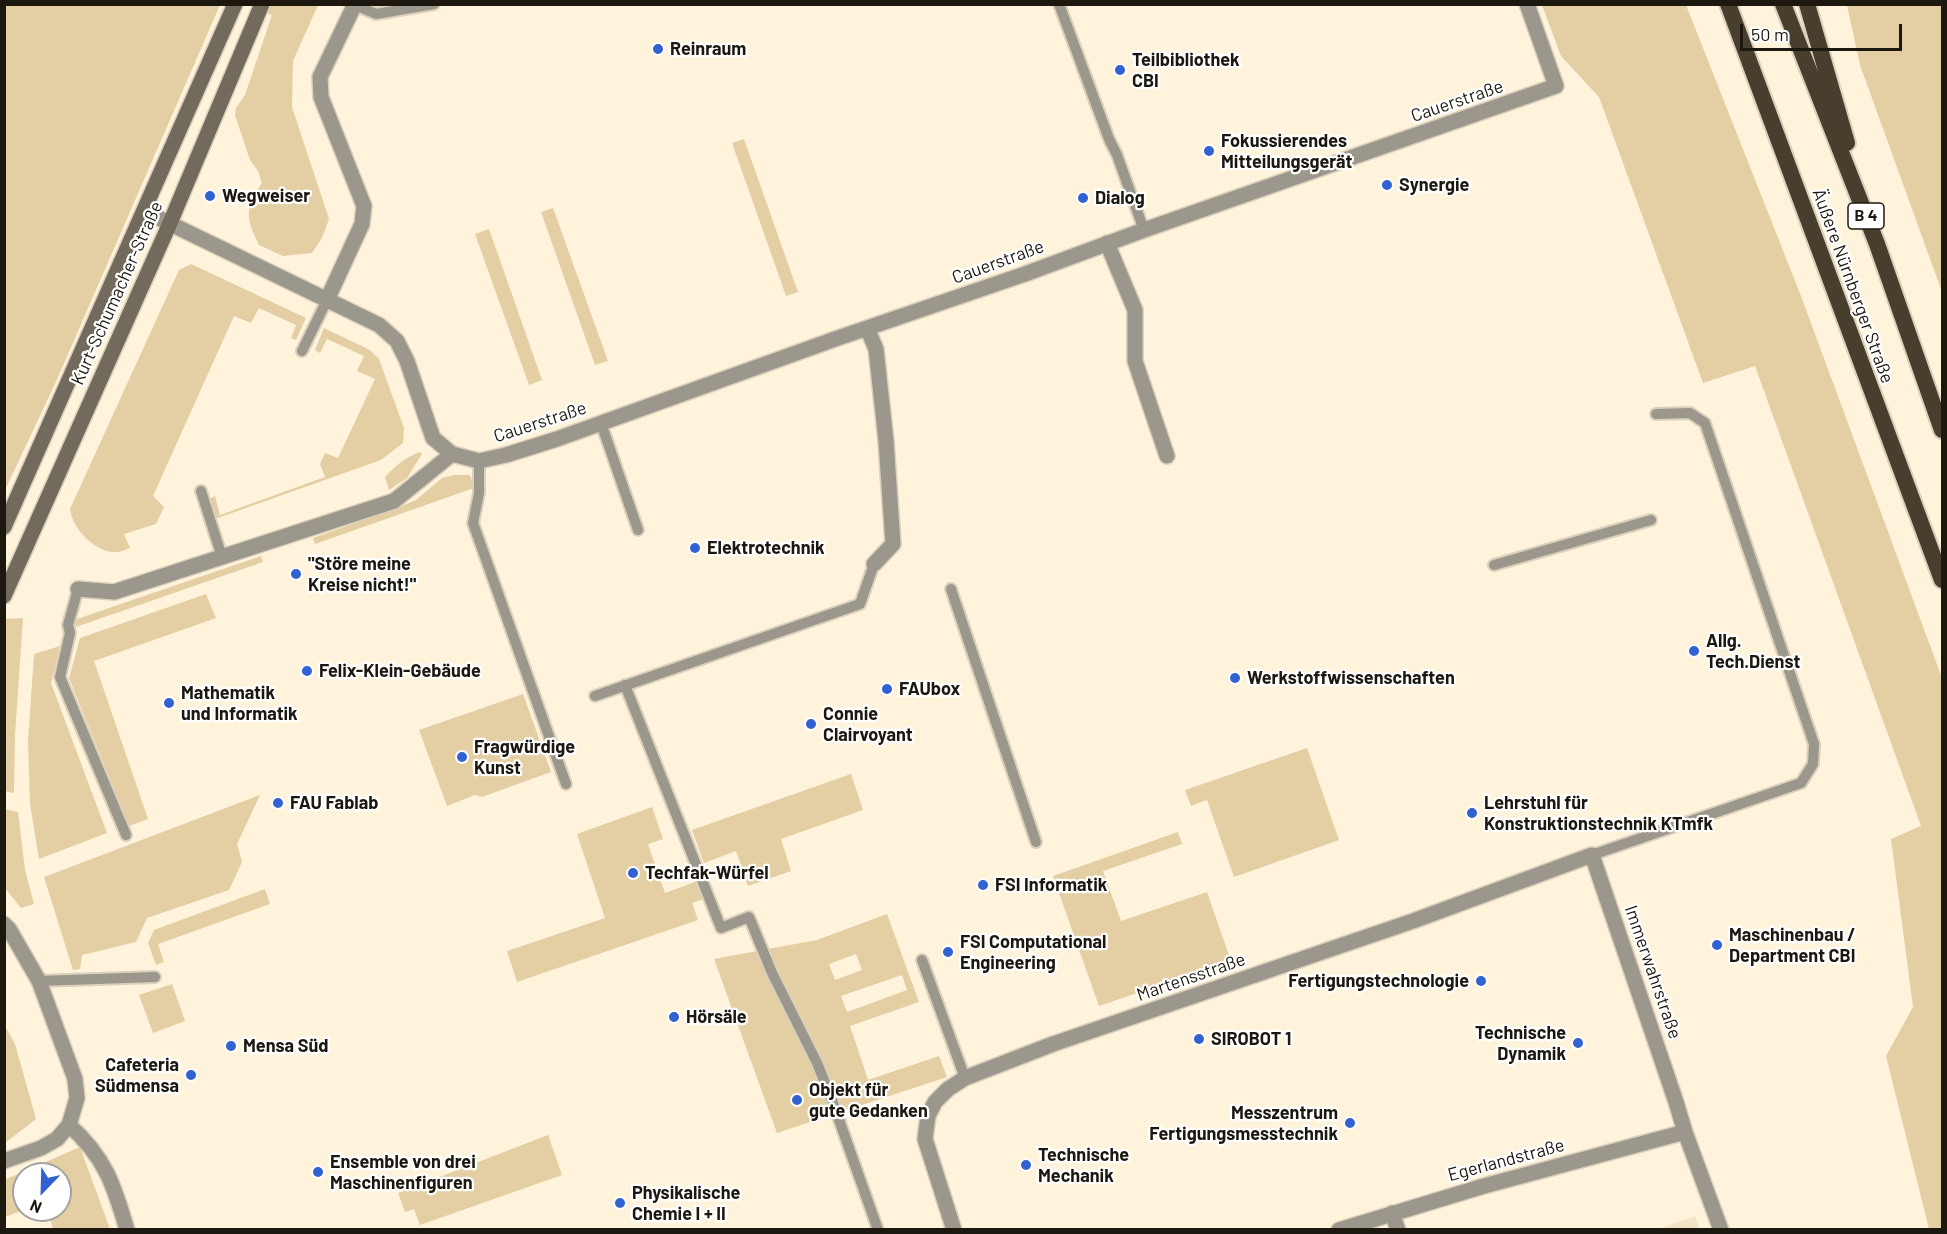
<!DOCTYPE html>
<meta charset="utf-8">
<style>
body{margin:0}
#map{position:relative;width:1947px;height:1234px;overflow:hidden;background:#fff3dc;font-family:Barlow,sans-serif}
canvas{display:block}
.frame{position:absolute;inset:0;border:6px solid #1c1810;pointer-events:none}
.north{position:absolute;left:12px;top:1162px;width:60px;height:60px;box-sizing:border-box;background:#fff;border:2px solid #a4a39f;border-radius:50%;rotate:203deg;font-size:16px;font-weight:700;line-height:24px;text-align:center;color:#1c1810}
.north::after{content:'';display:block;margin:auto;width:21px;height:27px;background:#3261d1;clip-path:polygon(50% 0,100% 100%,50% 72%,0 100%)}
.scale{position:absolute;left:1740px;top:24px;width:162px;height:27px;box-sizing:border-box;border:3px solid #1c1810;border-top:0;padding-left:8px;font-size:18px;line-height:21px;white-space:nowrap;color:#1c1810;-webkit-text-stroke:4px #fff;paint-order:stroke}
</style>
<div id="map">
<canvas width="1947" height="1234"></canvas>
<div class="frame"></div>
<div class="north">N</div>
<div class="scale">50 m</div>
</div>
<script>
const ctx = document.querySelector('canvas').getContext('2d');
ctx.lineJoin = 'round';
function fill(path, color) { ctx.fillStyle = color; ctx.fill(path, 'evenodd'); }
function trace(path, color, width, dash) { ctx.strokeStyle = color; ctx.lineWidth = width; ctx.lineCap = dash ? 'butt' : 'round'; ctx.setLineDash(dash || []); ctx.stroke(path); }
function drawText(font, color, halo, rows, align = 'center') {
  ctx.font = font + ' Barlow,sans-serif'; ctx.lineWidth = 4.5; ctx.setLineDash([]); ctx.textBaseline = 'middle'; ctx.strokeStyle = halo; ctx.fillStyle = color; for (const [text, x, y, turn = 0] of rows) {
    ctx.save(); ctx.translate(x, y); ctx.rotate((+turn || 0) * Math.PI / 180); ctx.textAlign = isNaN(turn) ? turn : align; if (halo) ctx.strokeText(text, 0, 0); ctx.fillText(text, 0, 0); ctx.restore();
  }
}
const built = new Path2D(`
 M1695,1216L1700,1229H1658Z`);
const green = new Path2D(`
 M5,4L220,5L55,384L5,490Z
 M270,5H318L293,61L292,107L329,219L322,238L312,253L283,256L259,245C246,218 244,209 262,183L258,171L250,160L235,115L236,108L245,95L272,15L267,13Z
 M1542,5H1686L1801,296L1942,678V1229H1929L1886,1056L1913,1007L1891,839L1921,826L1755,366L1703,383L1599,97L1561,56Z
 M1847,5H1942V292L1860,65Z
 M744,139L798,292L786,296L732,143Z
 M553,208L608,361L595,365L541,212Z
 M489,229L542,380L529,385L475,234Z
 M191,264L306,318L296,340L291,338L296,325L259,308L251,323L234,316L153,496L164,507L156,524L124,534L130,548C125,550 120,552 116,552C95,553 72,528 70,509L179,270Z
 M324,328L370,350L379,359L404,428L403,443L381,460L215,519L209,499L215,496L220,515L325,477L320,464L325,453L338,458L375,379L357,371L364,356L327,339L320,353L315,350Z
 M420,452L422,454L407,478L389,490L385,477C395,466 406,457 420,452Z
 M454,475H470L474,488L315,544L313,538L397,508L416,500L442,478Z
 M261,556L263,562L76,627L74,620Z
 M206,594L216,618L94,661L148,819L129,826L69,678L80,638Z
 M23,618L15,735L14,793L5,791V619Z
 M60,646L51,683L107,833L39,859L30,804L28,742L34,654Z
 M523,694L551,772L482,797L475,795L447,806L419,730Z
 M1307,748L1339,840L1234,877L1207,800L1191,806L1185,790Z
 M851,774L863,810L781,839L791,871L748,886L736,851L704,863L692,830Z
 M260,795L237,844L242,862L229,890L147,918L136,942L82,955L80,969L73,970L44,877Z
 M652,807L663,839L648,844L665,893L698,881L704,899L692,903L698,920L517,982L507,951L605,918L577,834Z
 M5,809L18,812L25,870L34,904L21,908L5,888Z
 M1178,832L1182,844L1103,871L1121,921L1207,892L1231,961L1099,1006L1053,876Z
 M265,889L270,904L158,944L164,962L156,965L148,943L154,930Z
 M887,914L919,1002L850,1026L868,1080L939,1056L947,1077L777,1133L714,959L817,940ZM856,954L862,970L835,980L829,964ZM902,975L907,990L847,1012L841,996Z
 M172,984L185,1021L153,1033L139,995Z
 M5,1026L15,1044L36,1119L5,1143Z
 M548,1135L562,1175L420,1225L414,1209L405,1212L398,1193Z
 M80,1147L110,1229H53L47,1210H60V1174H24V1210L5,1217L4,1180Z`);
const service = new Path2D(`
 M1059,4L1109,139L1117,155L1144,230
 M355,5L376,14L434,4
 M302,351L327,300
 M601,423L638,530
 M479,461V493L473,523L566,784
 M201,491L222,557
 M1494,565L1651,520
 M78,589L68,625L70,633L60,677L126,835
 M951,589L1036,842
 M625,685L721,928L749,917L772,973L817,1063L832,1100L878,1230
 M595,696L860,604L874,564
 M1592,855L1801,783L1813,764L1814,744L1705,423L1690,413L1656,414
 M922,960L965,1078
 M39,981L155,977`);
const minor = new Path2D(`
 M144,211L379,325L397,341L407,361L433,438L452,454L479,461L506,455L557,439L838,338L1025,274L1144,230L1556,86L1527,4
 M1107,243L1135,310V361L1167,456
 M327,300L362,224L364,206L321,97L320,77L355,4
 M867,328L876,349L886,441L893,544L874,564
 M78,589L114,592L394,501L452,454
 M4,924L9,929L39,981L75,1079L77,1098L69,1125L57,1139L41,1148L4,1161
 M69,1125C105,1157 114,1185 127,1230
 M1392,1213L1398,1230
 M954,1230L925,1139L928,1116L935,1102L948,1089L965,1078L1053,1044L1413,921L1592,855L1676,1102L1685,1132L1721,1230
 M1339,1230L1484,1186L1685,1132`);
const secondary = new Path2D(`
 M4,527L235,4
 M4,596L170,223L262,4`);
const trunk = new Path2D(`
 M1728,4L1942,580
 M1783,4L1877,244L1942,430
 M1807,4L1847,143`);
const markers = [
 [658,49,6,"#3261d1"],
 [1120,70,6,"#3261d1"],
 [1209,151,6,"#3261d1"],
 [1387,185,6,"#3261d1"],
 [210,196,6,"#3261d1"],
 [1083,198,6,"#3261d1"],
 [695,548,6,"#3261d1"],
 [296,574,6,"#3261d1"],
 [1694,651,6,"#3261d1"],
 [307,671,6,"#3261d1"],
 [1235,678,6,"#3261d1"],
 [887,689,6,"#3261d1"],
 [169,703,6,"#3261d1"],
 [811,724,6,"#3261d1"],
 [462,757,6,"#3261d1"],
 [278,803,6,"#3261d1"],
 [1472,813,6,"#3261d1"],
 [633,873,6,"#3261d1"],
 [983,885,6,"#3261d1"],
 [1717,945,6,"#3261d1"],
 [948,952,6,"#3261d1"],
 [1481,981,6,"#3261d1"],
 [674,1017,6,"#3261d1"],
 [1199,1039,6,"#3261d1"],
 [1578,1043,6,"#3261d1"],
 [231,1046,6,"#3261d1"],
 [191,1075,6,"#3261d1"],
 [797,1100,6,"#3261d1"],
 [1350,1123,6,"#3261d1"],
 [1026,1165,6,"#3261d1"],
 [318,1172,6,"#3261d1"],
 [620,1203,6,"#3261d1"]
];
const shields = [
 [1866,216,36]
];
const shieldNames = [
 ["B 4",1866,216]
];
const poiNames = [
 ["Reinraum",670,49],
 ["Teilbibliothek",1132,60],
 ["CBI",1132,81],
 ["Fokussierendes",1221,141],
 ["Mitteilungsgerät",1221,162],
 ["Synergie",1399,185],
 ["Wegweiser",222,196],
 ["Dialog",1095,198],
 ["Elektrotechnik",707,548],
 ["\"Störe meine",308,564],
 ["Kreise nicht!\"",308,585],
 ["Allg.",1706,641],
 ["Tech.Dienst",1706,662],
 ["Felix-Klein-Gebäude",319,671],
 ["Werkstoffwissenschaften",1247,678],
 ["FAUbox",899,689],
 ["Mathematik",181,693],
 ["und Informatik",181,714],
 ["Connie",823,714],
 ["Clairvoyant",823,735],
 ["Fragwürdige",474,747],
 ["Kunst",474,768],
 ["FAU Fablab",290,803],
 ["Lehrstuhl für",1484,803],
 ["Konstruktionstechnik KTmfk",1484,824],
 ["Techfak-Würfel",645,873],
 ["FSI Informatik",995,885],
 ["Maschinenbau /",1729,935],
 ["Department CBI",1729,956],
 ["FSI Computational",960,942],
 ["Engineering",960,963],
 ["Fertigungstechnologie",1469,981,"right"],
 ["Hörsäle",686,1017],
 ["Technische",1566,1033,"right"],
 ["Dynamik",1566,1054,"right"],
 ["SIROBOT 1",1211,1039],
 ["Mensa Süd",243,1046],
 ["Cafeteria",179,1065,"right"],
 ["Südmensa",179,1086,"right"],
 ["Objekt für",809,1090],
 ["gute Gedanken",809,1111],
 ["Messzentrum",1338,1113,"right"],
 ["Fertigungsmesstechnik",1338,1134,"right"],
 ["Technische",1038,1155],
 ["Mechanik",1038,1176],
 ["Ensemble von drei",330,1162],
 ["Maschinenfiguren",330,1183],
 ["Physikalische",632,1193],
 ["Chemie I + II",632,1214]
];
const streetNames = [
 ["Cauerstraße",1457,101,-19],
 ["Cauerstraße",998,262,-20],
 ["Äußere Nürnberger Straße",1853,286,70],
 ["Kurt-Schumacher-Straße",117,293,-66],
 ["Cauerstraße",540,422,-18],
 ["Immerwahrstraße",1653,972,71],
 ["Martensstraße",1191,977,-19],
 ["Egerlandstraße",1506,1160,-15]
];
fill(built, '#f5e5c7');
fill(green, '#e4cea3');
trace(service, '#dbd0bb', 14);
trace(minor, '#dbd0bb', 18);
trace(secondary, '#dbd0bb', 18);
trace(trunk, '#dbd0bb', 20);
trace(service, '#9b978d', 10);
trace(minor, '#9b978d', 15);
trace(secondary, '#716a5d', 15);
trace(trunk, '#483e2d', 16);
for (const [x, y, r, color] of markers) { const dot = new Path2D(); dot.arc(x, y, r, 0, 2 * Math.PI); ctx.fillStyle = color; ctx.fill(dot); trace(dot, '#fff', 2); }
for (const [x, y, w] of shields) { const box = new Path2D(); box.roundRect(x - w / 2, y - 13, w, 26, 4.5); ctx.fillStyle = '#fff'; ctx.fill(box); trace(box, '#1c1810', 1.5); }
drawText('bold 16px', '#1c1810', null, shieldNames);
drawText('bold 18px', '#1c1810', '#fff', poiNames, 'left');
drawText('18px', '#1c1810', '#fff', streetNames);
</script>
